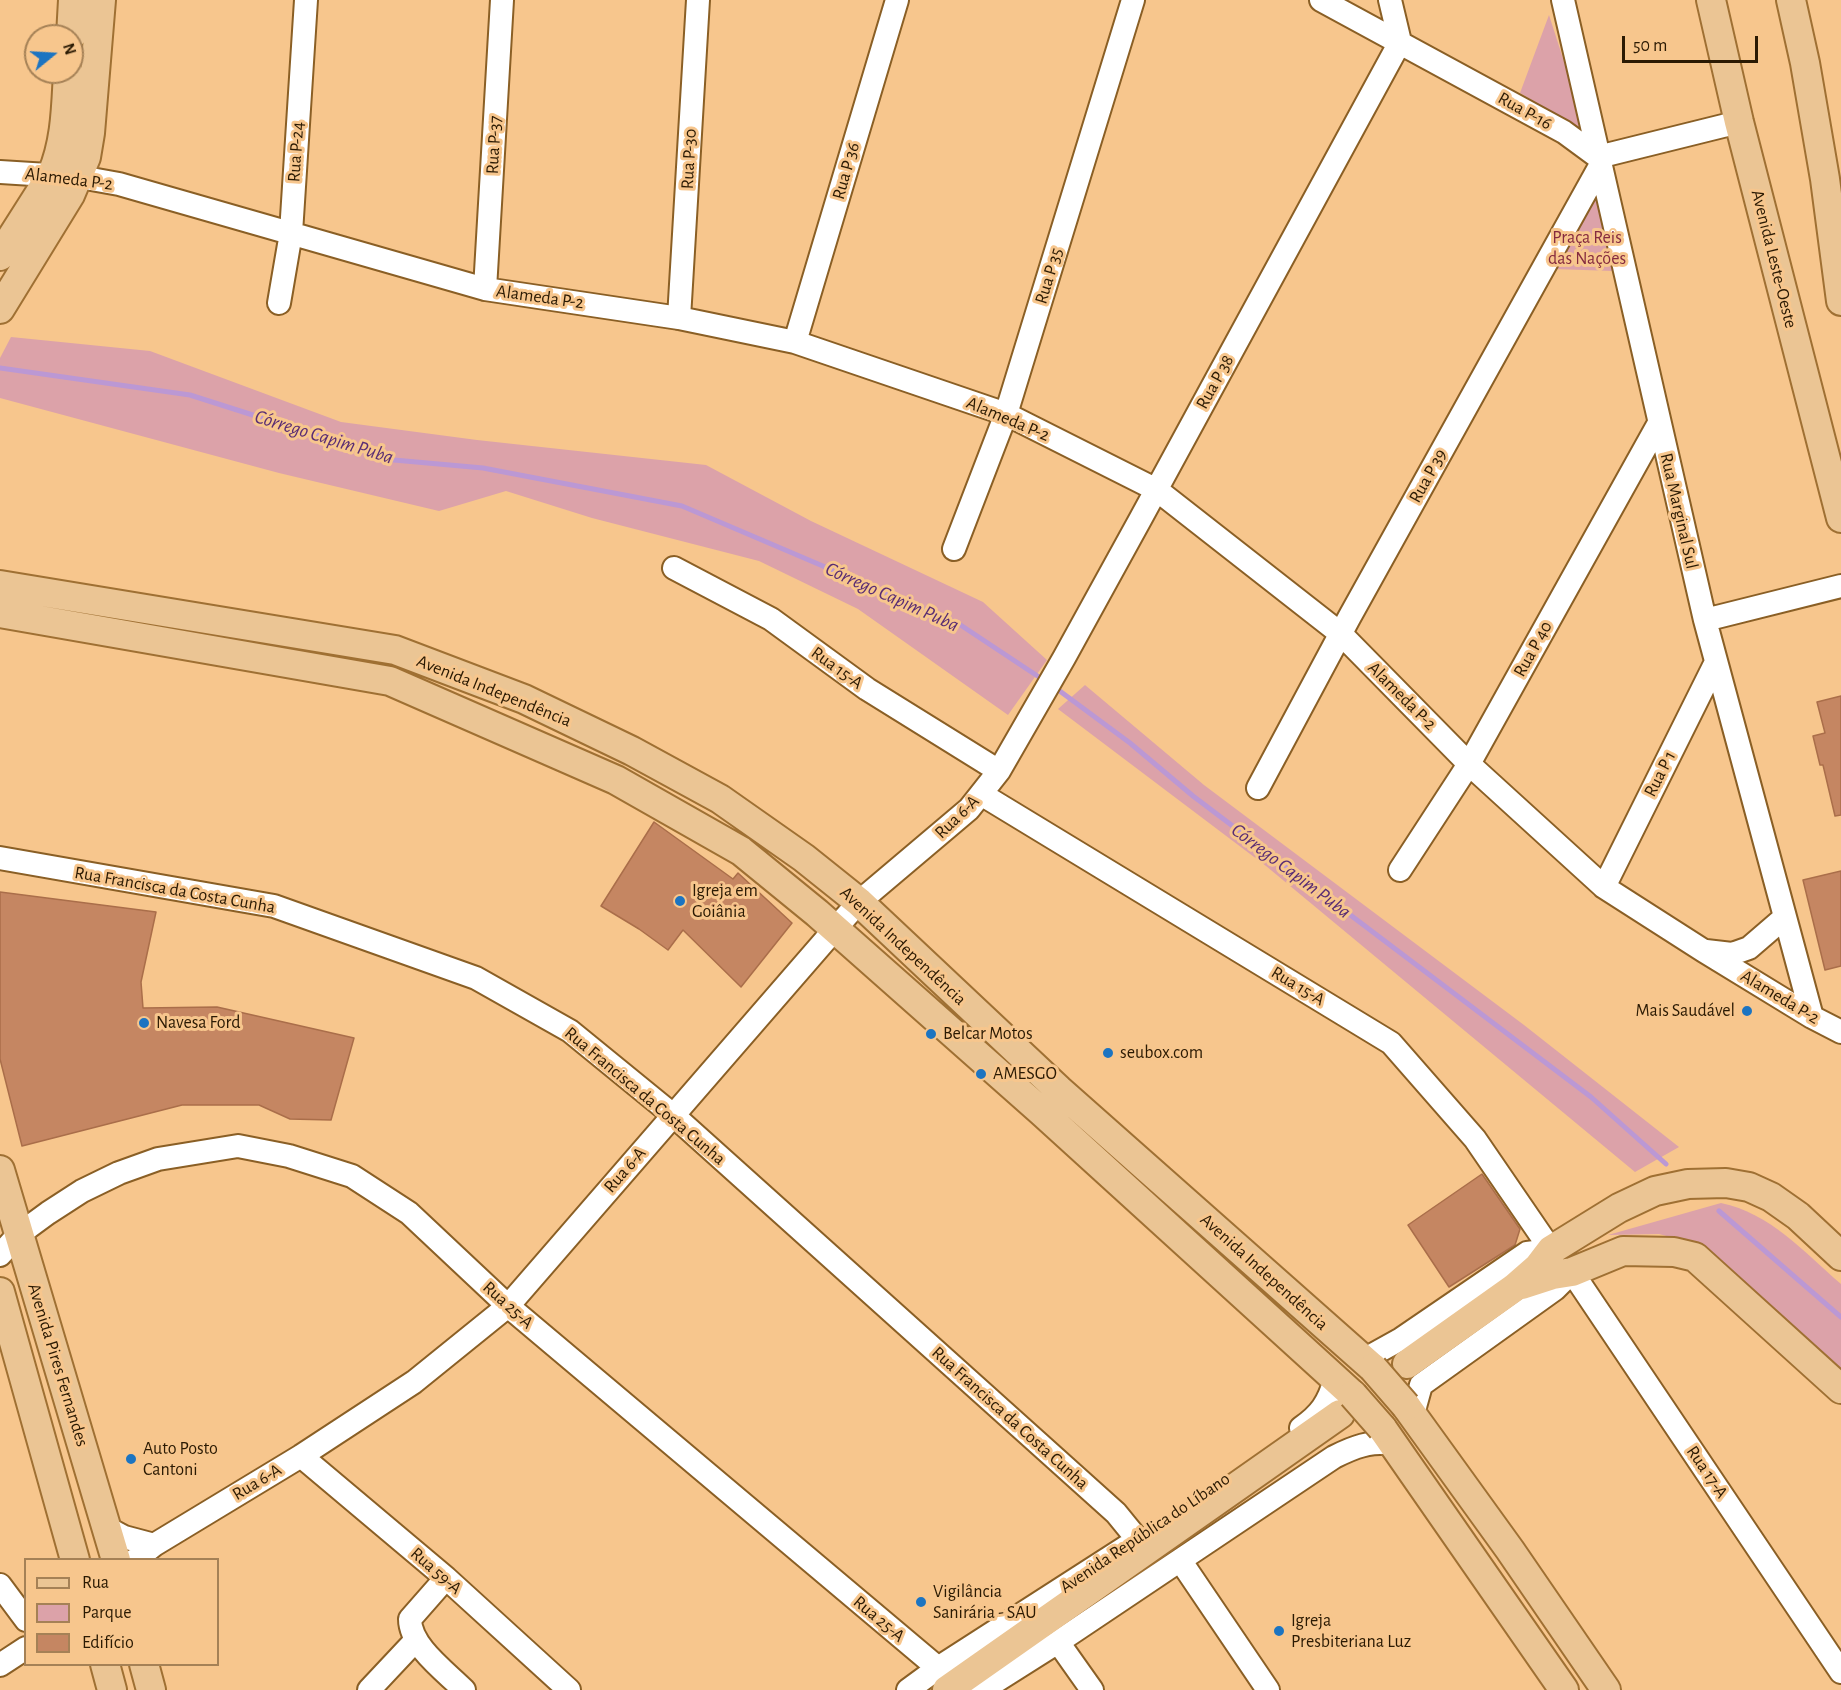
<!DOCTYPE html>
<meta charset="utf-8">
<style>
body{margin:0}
#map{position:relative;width:1841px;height:1690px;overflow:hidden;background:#f7c68d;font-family:"Alegreya Sans",sans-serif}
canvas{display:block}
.legend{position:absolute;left:24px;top:1558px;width:195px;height:108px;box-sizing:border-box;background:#f7c68d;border:2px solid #a58156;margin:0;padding:8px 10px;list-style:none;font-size:18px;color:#2b1a03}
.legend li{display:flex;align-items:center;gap:12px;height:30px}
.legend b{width:30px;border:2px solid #a58156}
.north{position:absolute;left:24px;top:24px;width:60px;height:60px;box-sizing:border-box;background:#f7c68d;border:2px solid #a58156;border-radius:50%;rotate:72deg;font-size:16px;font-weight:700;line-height:24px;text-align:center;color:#2b1a03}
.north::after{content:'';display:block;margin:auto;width:21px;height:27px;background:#1c74c1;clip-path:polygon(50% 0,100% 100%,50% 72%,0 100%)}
.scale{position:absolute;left:1622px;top:36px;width:136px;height:27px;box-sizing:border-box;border:3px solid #2b1a03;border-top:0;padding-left:8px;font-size:18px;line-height:21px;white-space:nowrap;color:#2b1a03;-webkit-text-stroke:4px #f7c68d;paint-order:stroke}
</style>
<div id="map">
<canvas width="1841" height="1690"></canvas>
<ul class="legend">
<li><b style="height:8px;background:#ebc594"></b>Rua</li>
<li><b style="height:16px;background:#dca2a9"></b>Parque</li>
<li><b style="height:16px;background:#c58662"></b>Edifício</li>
</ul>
<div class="north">N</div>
<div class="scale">50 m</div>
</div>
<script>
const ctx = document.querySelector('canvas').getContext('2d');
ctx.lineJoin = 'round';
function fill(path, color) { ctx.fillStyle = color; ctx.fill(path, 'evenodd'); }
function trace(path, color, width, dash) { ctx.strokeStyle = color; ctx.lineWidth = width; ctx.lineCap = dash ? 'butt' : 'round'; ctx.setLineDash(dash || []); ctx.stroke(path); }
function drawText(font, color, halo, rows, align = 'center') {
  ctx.font = font + ' "Alegreya Sans",sans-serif'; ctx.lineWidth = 6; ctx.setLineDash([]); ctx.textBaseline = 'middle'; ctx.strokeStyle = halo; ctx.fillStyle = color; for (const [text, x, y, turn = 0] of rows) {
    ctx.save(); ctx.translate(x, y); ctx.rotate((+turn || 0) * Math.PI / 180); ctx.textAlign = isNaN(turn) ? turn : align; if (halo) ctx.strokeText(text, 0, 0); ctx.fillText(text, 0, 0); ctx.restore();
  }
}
const green = new Path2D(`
 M1549,15L1587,133L1520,93Z
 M1596,185L1614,271L1553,269Z
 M11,337L150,351L341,422L477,440L706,465L811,521L983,602L1047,660L1008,715L858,609L759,561L592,518L506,491L439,511L279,473L0,398V358Z
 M1085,685L1204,785L1524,1025L1679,1147L1635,1172L1266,866L1058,709Z
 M1721,1203C1770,1213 1804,1252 1841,1284V1368L1700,1245L1659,1234L1608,1235Z`);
const stream = new Path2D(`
 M0,368L190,395L394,460L483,468L682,506L959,624L1045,681
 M1053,686L1130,743L1193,796L1591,1097L1666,1164
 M1719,1211L1841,1317`);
const building = new Path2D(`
 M1841,696V815L1835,816L1823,765H1820L1813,736L1825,733L1817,702Z
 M654,822L733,879L738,873L792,923L741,987L683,930L668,950L639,929L601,906Z
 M1841,871V966L1825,970L1803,880Z
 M0,892L156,912L141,982L143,1008L217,1007L354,1038L331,1120L290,1119L259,1105H182L22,1146L0,1059Z
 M1482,1174L1520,1229L1515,1245L1449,1287L1408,1225Z`);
const minor = new Path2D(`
 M1321,0L1564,132L1598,157L1739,122
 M1563,0L1705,620L1812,1017
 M0,172L80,177L119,184L485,289L679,318L795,342L1006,414L1157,490L1341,634L1469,764L1604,887L1704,951L1812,1017L1841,1032
 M485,289L502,0
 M279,303L291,233L306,0
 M679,318L698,0
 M795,342L897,0
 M954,549L1006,414L1133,0
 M674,568L771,619L867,689L999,771
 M1705,620L1841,586
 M1258,788L1349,618L1600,166
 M981,794L1391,1043L1475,1139L1551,1250L1527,1253L1401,1339L1365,1359
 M0,858L274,906L476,978L570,1031L673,1115L1116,1513L1138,1540
 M1400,870L1469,764L1659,423
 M1604,887L1716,662
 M1706,951L1732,954L1749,948L1785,917
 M0,1255L18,1235L48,1213L82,1191L119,1173L158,1159L238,1146L289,1156L352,1176L409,1213L508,1306L938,1668
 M1413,1414L1421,1385L1555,1289L1572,1272L1841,1672
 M1301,1428C1321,1414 1328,1403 1335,1380
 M301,1456L446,1578L569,1690
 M107,1528L124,1537L154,1545
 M135,1560L154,1545L301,1456L414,1382L508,1306L835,929L859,902L969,809L999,771L1064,658L1141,518L1400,42L1390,0
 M1180,1560L1268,1690
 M446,1578L410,1619C410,1646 445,1671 464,1690
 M0,1585L26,1620
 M1058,1642L1092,1690
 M0,1665L26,1648
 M369,1690L415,1641
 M908,1690L938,1668L1137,1540
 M982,1690L1058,1642L1334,1457C1356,1446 1368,1442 1392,1443`);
const major = new Path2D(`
 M1711,0L1739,122L1841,518
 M1791,0L1805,63L1825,179L1841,301
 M71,36L73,0
 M0,256L52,174C66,141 66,107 68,72
 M0,309L70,195L86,157L90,133L101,0
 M0,585L395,650L524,699L632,751L720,799L804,858L859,902L1059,1090L1373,1368
 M0,613L390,681L616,780L741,851L817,913L1042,1112L1353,1395
 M0,1170L116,1560
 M1522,1285L1553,1275L1572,1272L1623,1251L1674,1252L1695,1257L1841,1389
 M0,1292L75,1560
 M1407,1364L1514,1288L1538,1267L1551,1250L1619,1208L1655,1191L1688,1184L1726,1183L1749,1187L1771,1197L1798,1216L1841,1256
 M1406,1406L1510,1550L1606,1690
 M1382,1428L1564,1690
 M105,1664L112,1690
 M144,1664L151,1690
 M947,1690L1340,1414`);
const majorBridge = new Path2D(`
 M1373,1368L1406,1406
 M1353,1395L1382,1428`);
const markers = [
 [680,901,6,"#1c74c1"],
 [1747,1011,6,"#1c74c1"],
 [144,1023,6,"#1c74c1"],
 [931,1034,6,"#1c74c1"],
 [1108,1053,6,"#1c74c1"],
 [981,1074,6,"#1c74c1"],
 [131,1459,6,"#1c74c1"],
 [921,1602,6,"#1c74c1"],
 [1279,1631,6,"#1c74c1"]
];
const streetNames = [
 ["Rua P-16",1525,111,29],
 ["Rua P-37",494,145,-87],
 ["Rua P-24",296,152,-86],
 ["Rua P-30",689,159,-87],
 ["Rua P 36",846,171,-74],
 ["Alameda P-2",69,179,7],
 ["Avenida Leste-Oeste",1774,259,76],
 ["Rua P 35",1049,276,-73],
 ["Alameda P-2",540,297,8],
 ["Rua P 38",1215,382,-61],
 ["Alameda P-2",1008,419,23],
 ["Rua P 39",1428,476,-61],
 ["Rua Marginal Sul",1679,511,77],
 ["Rua P 40",1533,649,-61],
 ["Rua 15-A",837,668,36],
 ["Avenida Independência",494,691,22],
 ["Alameda P-2",1402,696,45],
 ["Rua P 1",1660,774,-63],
 ["Rua 6-A",957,817,-44],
 ["Rua Francisca da Costa Cunha",175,890,10],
 ["Avenida Independência",903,946,43],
 ["Rua 15-A",1298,986,31],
 ["Alameda P-2",1780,997,31],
 ["Rua Francisca da Costa Cunha",645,1096,40],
 ["Rua 6-A",625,1170,-49],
 ["Avenida Independência",1264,1272,42],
 ["Rua 25-A",508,1305,42],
 ["Avenida Pires Fernandes",58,1365,73],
 ["Rua Francisca da Costa Cunha",1010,1418,42],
 ["Rua 17-A",1707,1472,56],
 ["Rua 6-A",257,1482,-31],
 ["Avenida República do Líbano",1145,1533,-34],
 ["Rua 59-A",436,1571,41],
 ["Rua 25-A",879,1619,40]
];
const parkNames = [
 ["Praça Reis",1587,238],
 ["das Nações",1587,259]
];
const poiNames = [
 ["Igreja em",692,891],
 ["Goiânia",692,912],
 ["Mais Saudável",1735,1011,"right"],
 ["Navesa Ford",156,1023],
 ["Belcar Motos",943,1034],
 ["seubox.com",1120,1053],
 ["AMESGO",993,1074],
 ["Auto Posto",143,1449],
 ["Cantoni",143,1470],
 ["Vigilância",933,1592],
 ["Sanirária - SAU",933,1613],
 ["Igreja",1291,1621],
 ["Presbiteriana Luz",1291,1642]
];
const waterNames = [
 ["Córrego Capim Puba",324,437,17],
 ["Córrego Capim Puba",892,597,24],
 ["Córrego Capim Puba",1291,871,37]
];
fill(green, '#dca2a9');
trace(stream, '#bb98d4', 5);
fill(building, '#c58662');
trace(building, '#aa6e4a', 1.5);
trace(minor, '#8a5f25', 26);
trace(major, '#9f7033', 32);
trace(minor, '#fff', 22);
trace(major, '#ebc594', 28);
trace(majorBridge, '#9f7033', 32, []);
trace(majorBridge, '#ebc594', 28);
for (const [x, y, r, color] of markers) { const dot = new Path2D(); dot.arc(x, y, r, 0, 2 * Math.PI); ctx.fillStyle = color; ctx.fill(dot); trace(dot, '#f7c68d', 2); }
drawText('18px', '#2b1a03', '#f7c68d', streetNames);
drawText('18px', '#852b3f', '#f7c68d', parkNames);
drawText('18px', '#2b1a03', '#f7c68d', poiNames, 'left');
drawText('italic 20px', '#592d74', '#f7c68d', waterNames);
</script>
